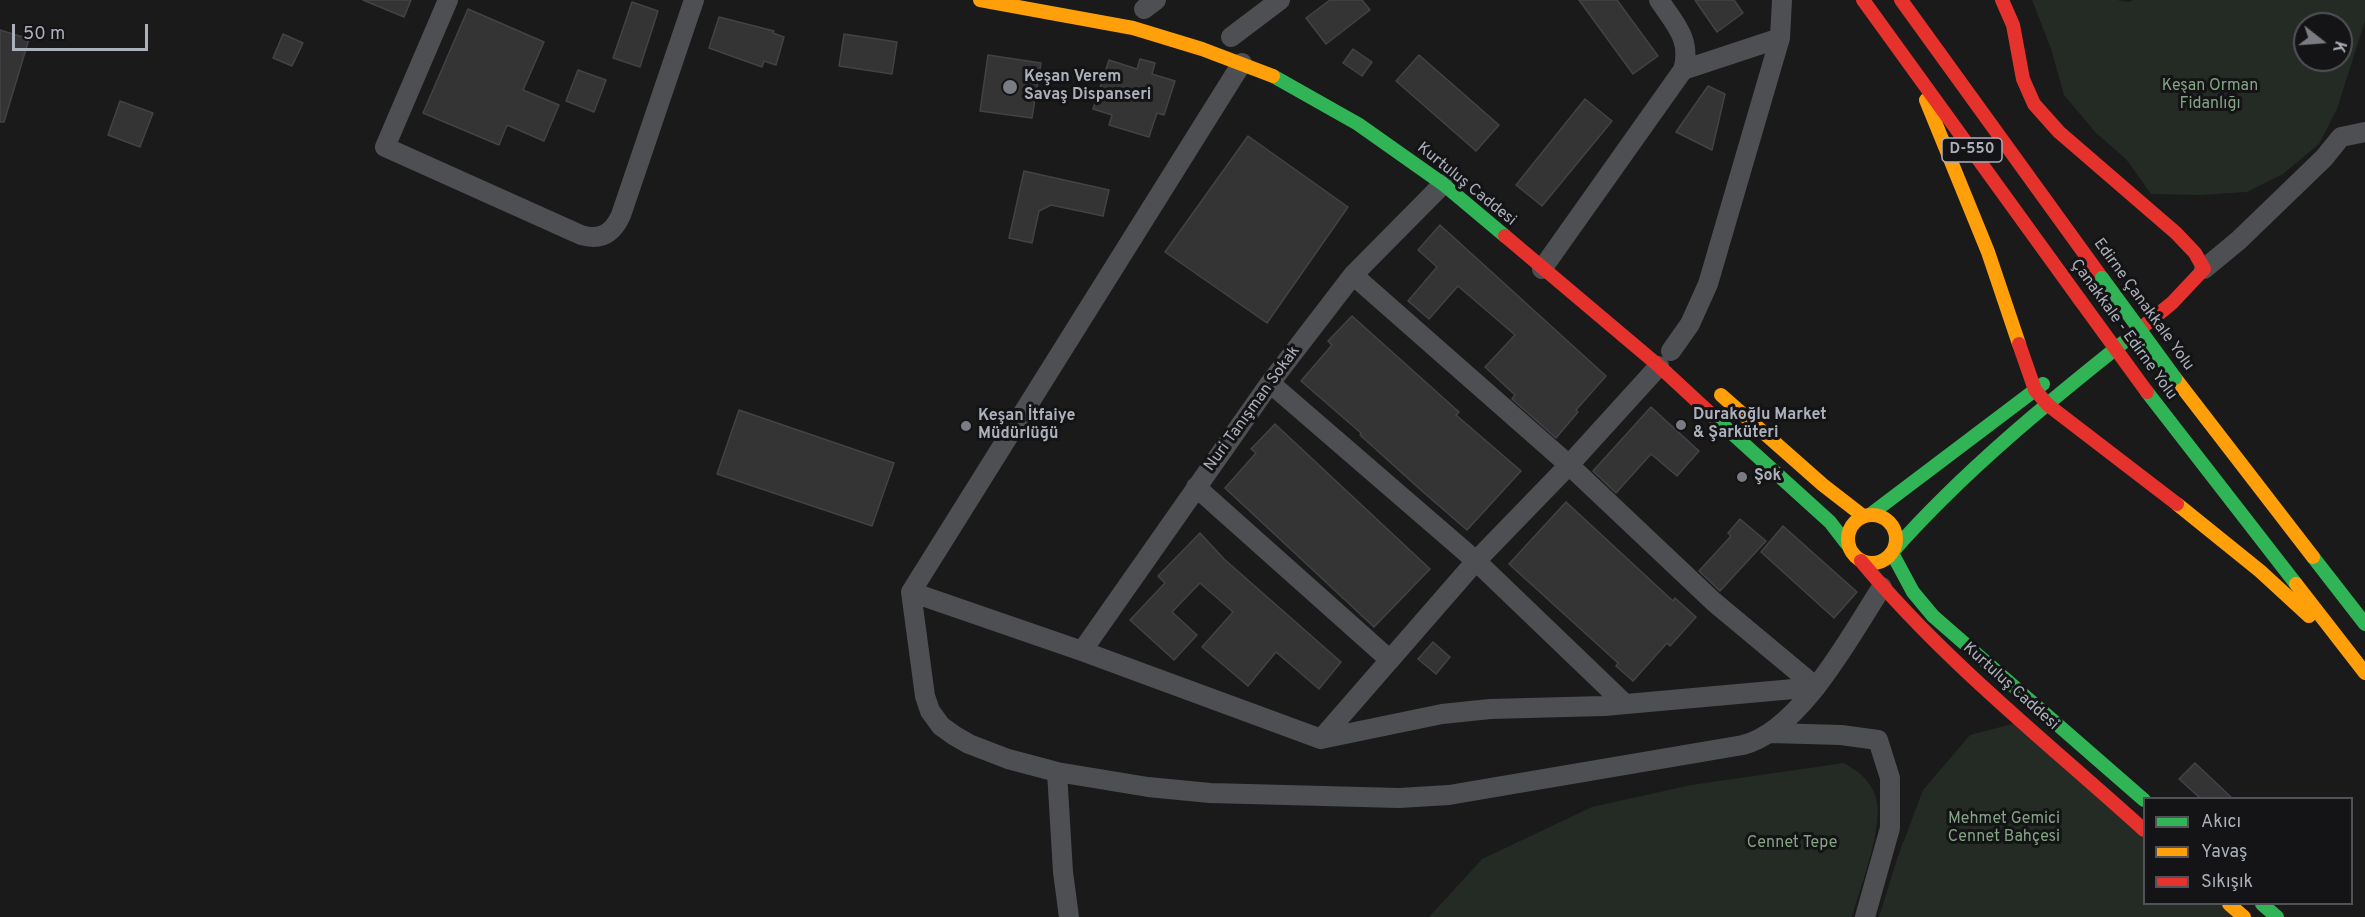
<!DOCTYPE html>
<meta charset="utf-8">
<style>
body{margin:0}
#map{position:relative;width:2365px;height:917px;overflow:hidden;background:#1a1a1a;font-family:Overpass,sans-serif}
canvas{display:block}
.legend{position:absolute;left:2143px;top:797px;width:210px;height:108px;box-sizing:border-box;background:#141416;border:2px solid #515258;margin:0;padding:8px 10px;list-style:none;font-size:18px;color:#acb0ba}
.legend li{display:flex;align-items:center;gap:12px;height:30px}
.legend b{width:30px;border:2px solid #515258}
.north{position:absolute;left:2293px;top:12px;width:60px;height:60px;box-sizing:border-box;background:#141416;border:2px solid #515258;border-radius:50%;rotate:107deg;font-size:16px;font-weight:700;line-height:24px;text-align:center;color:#acb0ba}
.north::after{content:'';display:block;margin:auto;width:21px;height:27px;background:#797c82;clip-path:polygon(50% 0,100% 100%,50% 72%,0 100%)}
.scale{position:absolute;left:12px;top:24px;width:136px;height:27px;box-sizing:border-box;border:3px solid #acb0ba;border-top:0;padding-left:8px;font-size:18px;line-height:21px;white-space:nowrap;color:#acb0ba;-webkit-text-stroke:4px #141416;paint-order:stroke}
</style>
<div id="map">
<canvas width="2365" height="917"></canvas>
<ul class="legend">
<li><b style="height:8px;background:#30b455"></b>Akıcı</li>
<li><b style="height:8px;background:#ff9f0a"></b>Yavaş</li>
<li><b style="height:8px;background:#e5322d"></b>Sıkışık</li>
</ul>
<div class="north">K</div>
<div class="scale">50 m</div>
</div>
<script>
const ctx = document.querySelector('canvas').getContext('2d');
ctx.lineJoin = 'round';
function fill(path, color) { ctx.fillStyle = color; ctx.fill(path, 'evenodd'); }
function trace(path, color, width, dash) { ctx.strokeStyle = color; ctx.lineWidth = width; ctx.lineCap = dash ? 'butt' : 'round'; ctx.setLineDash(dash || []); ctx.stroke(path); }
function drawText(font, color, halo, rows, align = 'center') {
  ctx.font = font + ' Overpass,sans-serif'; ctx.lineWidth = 6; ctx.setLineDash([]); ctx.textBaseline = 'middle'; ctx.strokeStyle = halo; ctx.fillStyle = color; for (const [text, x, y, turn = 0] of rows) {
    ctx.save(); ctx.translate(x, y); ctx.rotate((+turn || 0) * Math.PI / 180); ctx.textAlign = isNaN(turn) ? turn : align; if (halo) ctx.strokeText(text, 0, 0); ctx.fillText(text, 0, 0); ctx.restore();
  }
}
const green = new Path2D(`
 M2032,0H2117L2129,2L2133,0H2365V21L2337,109L2319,144L2283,174L2247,192L2201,195L2151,194L2126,159L2096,133L2064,95L2051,49ZM2305,24H2341V60H2305Z
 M2016,723L2144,836V904H2222L2237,917H1879L1897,859L1923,790L1970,735Z
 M1844,763C1858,771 1869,779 1875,795C1886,820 1860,890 1852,917H1429L1482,859L1592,807L1691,785Z`);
const building = new Path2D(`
 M363,0H411L404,17Z
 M1330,0H1362L1370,10L1326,44L1306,18Z
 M1579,0H1617L1658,56L1633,74Z
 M1695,0H1734L1743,13L1717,32Z
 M632,2L658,11L640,67L613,58Z
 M468,9L544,42L523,90L559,105L544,141L507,125L499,145L423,113Z
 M719,17L774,31L773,33L784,37L776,65L764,61L762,67L709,48Z
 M0,30L29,39L4,122H0Z
 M283,34L303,43L292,66L273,58Z
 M844,34L897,42L892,74L839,66Z
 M1353,49L1372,62L1362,76L1343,63Z
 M988,55L1041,63L1032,118L980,111Z
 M1419,55L1499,125L1476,151L1396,81Z
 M1140,59L1155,63L1152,74L1175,81L1164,115L1157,113L1149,137L1109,125L1112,115L1093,109L1109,60L1137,69Z
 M578,70L606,80L594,112L566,101Z
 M1708,86L1725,94L1712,150L1676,132Z
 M1585,99L1612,121L1542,206L1516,185Z
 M120,101L153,113L140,147L108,135Z
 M1248,136L1348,207L1267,323L1165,252Z
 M1024,171L1109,190L1103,216L1051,205L1039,211L1032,243L1009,238Z
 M1440,225L1606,376L1576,410L1578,412L1556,438L1512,399L1515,395L1485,367L1515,335L1458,286L1429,319L1408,301L1437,267L1418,250Z
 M1352,316L1459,412L1456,415L1521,471L1467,530L1422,491L1360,435L1361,433L1301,381L1332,345L1328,341Z
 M1651,407L1699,451L1677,476L1651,454L1616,493L1593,471Z
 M739,410L894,463L872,526L717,474Z
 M1275,424L1430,569L1374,627L1225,488L1256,453L1251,449Z
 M1566,502L1673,601L1675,598L1696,617L1670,646L1667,643L1633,681L1616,666L1618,663L1509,564Z
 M1740,519L1766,541L1720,591L1699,571L1731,536L1728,533Z
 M1783,526L1857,592L1834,618L1761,552Z
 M1200,533L1224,559L1341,662L1319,689L1276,652L1248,686L1202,647L1233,612L1200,583L1172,612L1197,635L1174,660L1130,620L1165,583L1158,576Z
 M1433,642L1450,657L1436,674L1418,659Z
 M2195,763L2232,798H2200L2179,779Z`);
const street = new Path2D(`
 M448,0L385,147L581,235C601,241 613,233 621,215L694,0
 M1144,9L1156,0
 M1231,37L1280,0
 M1242,63L911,592L925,696L930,711L941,726L955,736L969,744L1008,759L1057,772L1148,787L1210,793L1399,798L1449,795L1743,745C1801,730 1850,636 1882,587
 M1683,70L1780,38
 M1542,269L1683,70C1692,40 1675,24 1659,0
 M2204,269L2239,240L2324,158L2341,137L2365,132
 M1353,275L1569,465L1714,602L1816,687
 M1671,351L1690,324L1708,284L1780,38L1782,0
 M1270,383L1476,561L1625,704
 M1196,487L1390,660
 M911,592L1082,651L1321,739L1476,561L1569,465L1659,366
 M1082,651L1270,383L1353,275L1443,184
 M1771,733L1841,735L1878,740L1890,778V828L1865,917
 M1321,739L1442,714L1490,709L1604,706L1816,687
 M1057,772L1063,872L1069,917`);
const fast = new Path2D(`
 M1273,76L1358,124L1443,184L1505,236
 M2147,392L2296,584
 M1713,416L1830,522L1847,544
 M1871,514L2043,384
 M1894,550C1964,471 2047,403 2129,338
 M1892,553L1913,592L1933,616L2144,800
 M2313,557L2365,624
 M2262,904L2277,917`);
const slow = new Path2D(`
 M980,0L1133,28L1202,49L1273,76
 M1926,100L1988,252L2019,344
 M2175,378L2313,557
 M1721,395L1823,485L1863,516
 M2177,504L2260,571L2309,616
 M1848 539a24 24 0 1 1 48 0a24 24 0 1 1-48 0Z
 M2296,584L2365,673
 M2229,904L2244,917`);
const jam = new Path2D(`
 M1863,0L2080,300
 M1901,0L2102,278
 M2002,0L2013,25L2023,79L2034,104L2059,132L2176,233L2195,253L2204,269
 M1505,236L1659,366L1713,416
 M2129,338L2172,303L2204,269
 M2019,344L2035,390L2048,405L2177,504
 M1861,561C1944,661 2048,743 2144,830`);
const fastBridge = new Path2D(`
 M2102,278L2175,378`);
const jamBridge = new Path2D(`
 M2080,300L2147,392`);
const markers = [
 [1010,87,8,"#797c82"],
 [1681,425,6,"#797c82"],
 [966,426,6,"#797c82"],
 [1742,477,6,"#797c82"]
];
const shields = [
 [1972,150,60]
];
const shieldNames = [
 ["D-550",1972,150]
];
const poiNames = [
 ["Keşan Verem",1024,78],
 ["Savaş Dispanseri",1024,96],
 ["Durakoğlu Market",1693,416],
 ["& Şarküteri",1693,434],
 ["Keşan İtfaiye",978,417],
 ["Müdürlüğü",978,435],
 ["Şok",1754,477]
];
const parkNames = [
 ["Keşan Orman",2210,87],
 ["Fidanlığı",2210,105],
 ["Mehmet Gemici",2004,820],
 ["Cennet Bahçesi",2004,838],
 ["Cennet Tepe",1792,844]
];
const streetNames = [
 ["Kurtuluş Caddesi",1466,185,39],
 ["Edirne Çanakkale Yolu",2143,305,54],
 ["Çanakkale - Edirne Yolu",2123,330,54],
 ["Nuri Tanışman Sokak",1253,409,-54],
 ["Kurtuluş Caddesi",2010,687,42]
];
fill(green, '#242a24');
fill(building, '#343435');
trace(building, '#424346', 1.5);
trace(street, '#4e4f52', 20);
trace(fast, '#30b455', 14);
trace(slow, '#ff9f0a', 14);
trace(jam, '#e5322d', 14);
trace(fastBridge, '#30b455', 14);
trace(jamBridge, '#e5322d', 14);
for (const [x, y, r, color] of markers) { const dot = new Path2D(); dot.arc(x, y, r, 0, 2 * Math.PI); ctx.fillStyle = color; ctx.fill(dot); trace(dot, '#141416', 2); }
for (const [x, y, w] of shields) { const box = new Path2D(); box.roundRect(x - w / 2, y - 12, w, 24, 4.5); ctx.fillStyle = '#141416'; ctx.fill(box); trace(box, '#acb0ba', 1.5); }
drawText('bold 15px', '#acb0ba', null, shieldNames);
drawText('bold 16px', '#acb0ba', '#141416', poiNames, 'left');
drawText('16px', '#84a485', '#141416', parkNames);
drawText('16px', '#acb0ba', '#141416', streetNames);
</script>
